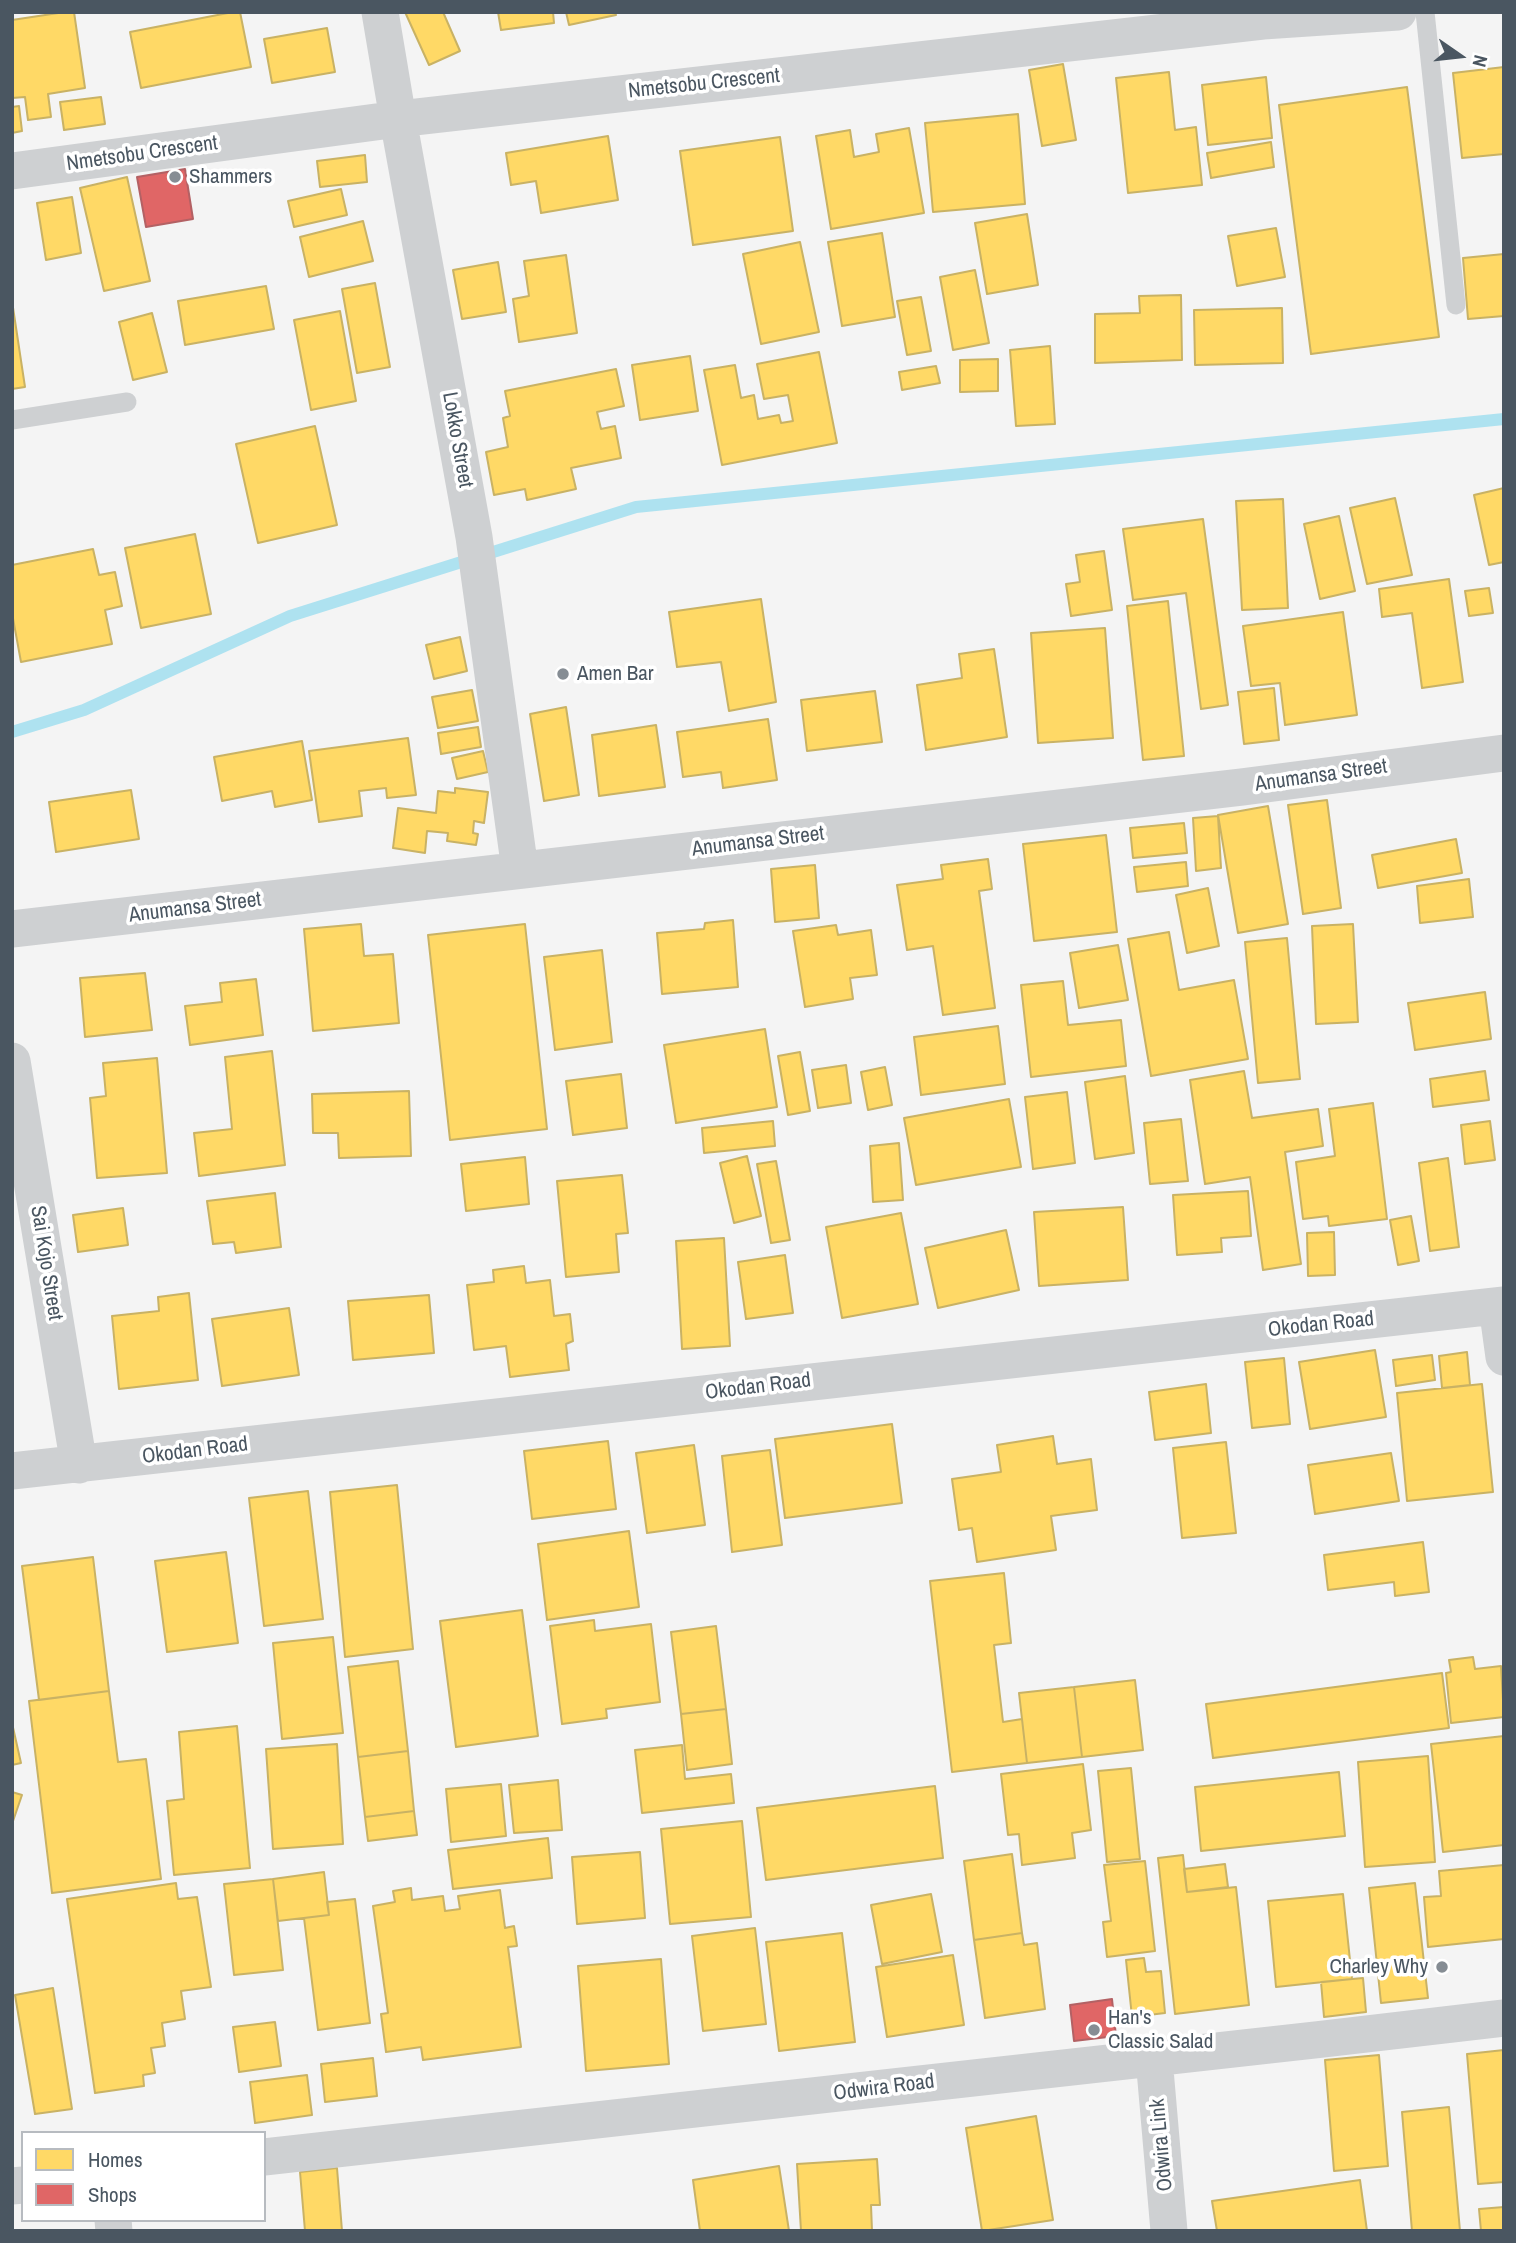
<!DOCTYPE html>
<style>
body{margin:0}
#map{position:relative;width:1516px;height:2243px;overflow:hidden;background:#f4f4f4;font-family:"Archivo Narrow",sans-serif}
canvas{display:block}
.frame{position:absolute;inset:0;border:14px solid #4a5661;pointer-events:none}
.legend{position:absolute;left:21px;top:2131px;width:245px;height:91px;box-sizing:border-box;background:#fff;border:2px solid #b7bbc0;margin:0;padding:9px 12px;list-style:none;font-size:21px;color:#4a5661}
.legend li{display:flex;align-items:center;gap:14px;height:35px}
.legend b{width:35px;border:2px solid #b7bbc0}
.north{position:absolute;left:1425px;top:21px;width:70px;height:70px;-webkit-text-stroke:5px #fff;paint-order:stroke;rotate:104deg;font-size:19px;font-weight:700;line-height:28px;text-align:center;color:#4a5661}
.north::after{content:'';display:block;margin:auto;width:24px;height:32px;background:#4a5661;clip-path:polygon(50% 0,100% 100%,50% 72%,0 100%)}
</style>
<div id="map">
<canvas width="1516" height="2243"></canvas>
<div class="frame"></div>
<ul class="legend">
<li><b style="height:19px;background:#ffd966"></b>Homes</li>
<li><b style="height:19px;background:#e06666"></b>Shops</li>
</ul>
<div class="north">N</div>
</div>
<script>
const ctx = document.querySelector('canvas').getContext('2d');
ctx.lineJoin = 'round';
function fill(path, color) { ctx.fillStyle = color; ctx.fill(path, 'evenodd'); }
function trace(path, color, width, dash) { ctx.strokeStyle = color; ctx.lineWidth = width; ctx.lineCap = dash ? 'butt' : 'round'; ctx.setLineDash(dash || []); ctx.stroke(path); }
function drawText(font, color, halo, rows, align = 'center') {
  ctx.font = font + ' "Archivo Narrow",sans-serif'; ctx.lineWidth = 7; ctx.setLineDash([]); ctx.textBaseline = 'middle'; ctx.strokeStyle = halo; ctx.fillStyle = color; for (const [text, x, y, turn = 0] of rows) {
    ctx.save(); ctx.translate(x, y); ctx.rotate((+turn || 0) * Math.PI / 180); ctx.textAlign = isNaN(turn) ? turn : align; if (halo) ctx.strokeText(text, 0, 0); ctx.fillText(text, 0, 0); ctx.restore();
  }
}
const homes = new Path2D(`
 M65,12H74L85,88L48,94L51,117L28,120L25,97L12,98V20Z
 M233,12H240L251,67L141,88L130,32Z
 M405,12H443L460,51L429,65Z
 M498,12H553L554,23L501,30Z
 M566,12H615L616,15L569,25Z
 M327,28L335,72L272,83L264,39Z
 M1063,64L1076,140L1042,146L1029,70Z
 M1504,67V154L1462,158L1453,73Z
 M1169,72L1175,130L1196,127L1202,185L1128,193L1116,78Z
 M1266,77L1272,138L1208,145L1202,85Z
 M1407,87L1439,337L1311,354L1279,105Z
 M101,97L105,124L64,130L60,102Z
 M19,106L22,131L12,133V107Z
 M1018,114L1025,204L933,212L925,123Z
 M909,128L924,213L831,229L816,136L850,130L854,157L879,152L876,134Z
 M608,136L618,200L541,213L536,181L511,185L506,153Z
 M780,137L793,231L693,245L680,151Z
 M1271,142L1274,167L1211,178L1207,153Z
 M365,155L367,182L320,187L317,161Z
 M127,177L150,281L104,291L80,188Z
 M341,189L347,215L294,227L288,201Z
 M72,197L81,253L46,260L37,203Z
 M1027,214L1038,285L987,294L975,223Z
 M363,221L373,261L309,277L300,237Z
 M1276,228L1285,277L1237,286L1228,236Z
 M882,233L895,317L842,326L828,242Z
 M800,242L819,332L761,344L743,254Z
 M1504,254V316L1468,319L1463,258Z
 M566,255L577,333L519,342L513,299L529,296L524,261Z
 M498,262L506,312L462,319L453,270Z
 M975,270L989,343L953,350L940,277Z
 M375,283L390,367L357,373L342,289Z
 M266,286L274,329L185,345L178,301Z
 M1181,295L1182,360L1095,363V314L1140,313L1139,296Z
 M921,297L931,351L907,355L897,301Z
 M12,301L25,387L12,389Z
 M1282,308L1283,363L1195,365L1194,310Z
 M340,311L356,401L311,410L294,320Z
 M152,313L167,372L133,380L119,322Z
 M1050,346L1055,424L1016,426L1010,350Z
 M819,352L837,443L722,465L704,370L735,365L741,398L754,395L758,419L779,415L781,423L793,421L788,395L764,399L757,364Z
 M690,356L698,411L640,420L632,365Z
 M998,359V391L960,392V360Z
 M936,366L940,383L902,390L899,372Z
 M616,369L624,406L597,412L601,429L615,426L621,458L571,468L576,489L527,500L525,489L494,495L486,452L508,447L503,418L510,416L505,391Z
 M315,426L337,525L258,543L236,444Z
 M1504,488V562L1489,565L1474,495Z
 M1395,498L1412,575L1367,584L1350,508Z
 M1283,499L1288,608L1242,610L1236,501Z
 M1339,516L1355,591L1320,599L1304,524Z
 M1203,519L1228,705L1201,709L1186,593L1133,600L1123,529Z
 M195,534L211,614L141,628L125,548Z
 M93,549L99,575L115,572L122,606L105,610L112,644L21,662L12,613V565Z
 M1104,551L1112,610L1071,616L1066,584L1080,582L1076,555Z
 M1449,579L1463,682L1422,688L1412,613L1382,617L1379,589Z
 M1489,588L1493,613L1469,616L1465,591Z
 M761,599L776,702L729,711L721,662L677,667L669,612Z
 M1168,601L1184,756L1143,760L1127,606Z
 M1343,612L1357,715L1285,725L1280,683L1251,686L1243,626Z
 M1105,628L1113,738L1038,743L1031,633Z
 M460,637L467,671L434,679L426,645Z
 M994,649L1007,737L926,750L917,685L962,678L959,654Z
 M1274,688L1279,740L1244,744L1238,692Z
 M472,690L478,721L438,728L432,697Z
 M875,691L882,742L807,751L801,700Z
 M566,707L579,795L544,801L530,714Z
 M768,719L777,780L723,788L721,772L683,777L677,732Z
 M656,725L665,787L599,796L592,735Z
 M478,727L481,747L441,754L438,733Z
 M408,738L416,795L387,798L386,788L359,791L362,816L319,822L309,751Z
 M302,741L312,800L275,807L272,791L222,801L214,757Z
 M483,751L488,772L457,779L452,758Z
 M455,788L488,792L484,823L474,821L473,833L478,834L476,845L447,841L448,833L427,831L425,853L393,848L398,808L436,813L438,791L455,793Z
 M131,790L139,839L56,852L49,802Z
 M1327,800L1341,908L1303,914L1288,805Z
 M1268,806L1288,924L1238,933L1218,815Z
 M1218,816L1221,868L1196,871L1193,818Z
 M1184,823L1187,853L1133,858L1130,828Z
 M1106,835L1117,932L1034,941L1023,844Z
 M1456,839L1462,873L1378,888L1372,855Z
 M988,859L992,889L979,891L995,1008L943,1015L933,946L907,950L897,885L943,879L941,865Z
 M1186,862L1188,886L1137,892L1134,867Z
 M815,865L819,918L775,922L771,869Z
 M1469,879L1473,917L1420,923L1417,886Z
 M1208,888L1219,946L1187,953L1176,895Z
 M733,920L738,987L662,994L657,933L704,929L705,923Z
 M361,924L364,956L393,954L399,1023L313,1031L304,929Z
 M525,924L547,1129L450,1140L428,935Z
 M1353,924L1358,1022L1316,1024L1312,926Z
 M836,925L838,935L871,930L877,975L850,978L853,999L805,1007L793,931Z
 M1169,932L1179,990L1234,980L1248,1059L1151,1076L1128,939Z
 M1287,938L1300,1079L1258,1083L1245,942Z
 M1118,945L1128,1000L1079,1008L1070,953Z
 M602,950L612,1042L555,1050L544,957Z
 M145,973L152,1030L85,1037L80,978Z
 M256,979L263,1035L190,1045L185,1006L222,1002L220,983Z
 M1063,981L1068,1025L1121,1020L1126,1066L1031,1077L1021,985Z
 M1485,992L1491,1039L1415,1050L1408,1003Z
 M998,1026L1005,1084L921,1095L914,1037Z
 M765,1029L777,1107L676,1123L664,1045Z
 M272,1051L285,1165L199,1176L194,1133L232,1129L225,1057Z
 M800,1052L810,1111L788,1115L778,1056Z
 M157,1058L167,1173L97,1178L90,1098L106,1096L103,1063Z
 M846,1065L851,1103L818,1108L812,1070Z
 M885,1067L892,1105L868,1110L861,1072Z
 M1244,1071L1252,1118L1318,1109L1323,1146L1285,1152L1301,1264L1263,1270L1250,1177L1205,1184L1190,1080Z
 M1485,1071L1489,1100L1433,1107L1430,1079Z
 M621,1074L627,1128L573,1135L566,1081Z
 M1125,1076L1134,1153L1095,1159L1085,1082Z
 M409,1091L411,1156L339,1158L338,1133H313L312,1094Z
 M1067,1092L1075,1163L1033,1169L1025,1097Z
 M1009,1099L1021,1167L916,1185L904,1118Z
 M1373,1103L1387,1219L1329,1226L1328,1216L1303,1219L1296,1162L1335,1156L1329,1109Z
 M1181,1119L1188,1181L1150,1184L1144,1123Z
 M773,1121L775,1146L704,1153L702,1128Z
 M1490,1121L1495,1160L1465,1164L1461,1125Z
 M899,1143L903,1200L873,1202L870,1146Z
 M747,1156L761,1216L734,1223L720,1163Z
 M525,1157L529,1204L466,1211L461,1164Z
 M1448,1158L1459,1247L1430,1251L1419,1163Z
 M776,1161L790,1240L771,1243L757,1164Z
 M622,1175L628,1233L616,1234L619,1272L566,1277L557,1181Z
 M1248,1191L1251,1236L1221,1238L1222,1252L1177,1255L1173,1195Z
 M275,1193L281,1247L236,1253L234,1242L213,1244L207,1201Z
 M1123,1207L1128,1280L1039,1286L1034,1212Z
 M123,1208L128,1245L78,1252L73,1215Z
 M901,1213L918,1304L842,1318L826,1227Z
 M1411,1216L1419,1261L1398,1265L1390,1220Z
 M1006,1230L1019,1290L938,1308L925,1248Z
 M1334,1232L1335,1275L1308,1276L1307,1233Z
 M724,1238L730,1346L682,1349L676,1241Z
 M785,1255L793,1313L746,1319L738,1262Z
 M524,1266L526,1283L550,1280L554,1316L570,1314L573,1341L566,1344L569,1370L510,1377L506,1346L474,1350L467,1285L494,1282L493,1270Z
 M189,1293L198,1380L119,1389L112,1316L159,1311L158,1297Z
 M429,1295L434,1353L353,1360L348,1301Z
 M289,1308L299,1375L222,1386L212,1319Z
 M1375,1350L1386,1417L1310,1429L1299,1362Z
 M1467,1352L1470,1385L1442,1388L1439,1356Z
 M1432,1355L1435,1380L1396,1386L1393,1360Z
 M1284,1358L1290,1424L1252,1428L1245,1362Z
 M1206,1384L1211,1433L1155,1440L1149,1392Z
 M1482,1384L1493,1492L1407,1501L1397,1393Z
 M892,1424L902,1503L785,1518L775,1439Z
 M1053,1436L1057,1464L1091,1459L1097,1510L1051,1516L1056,1550L977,1562L972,1528L959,1530L952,1479L1001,1472L997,1445Z
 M608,1441L616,1509L532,1519L524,1451Z
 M1226,1442L1236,1533L1182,1538L1173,1448Z
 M694,1445L705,1525L647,1533L636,1453Z
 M770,1450L782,1545L732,1552L722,1456Z
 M1391,1453L1399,1501L1315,1514L1308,1465Z
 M397,1485L413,1649L345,1657L330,1492Z
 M308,1491L323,1619L264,1626L249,1498Z
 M629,1531L639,1607L547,1620L538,1544Z
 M1423,1542L1429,1592L1395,1596L1394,1582L1328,1590L1324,1555Z
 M226,1552L238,1643L167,1652L155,1561Z
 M93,1557L109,1691L39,1700L22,1566Z
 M1004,1573L1011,1643L994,1645L1003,1722L1022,1719L1027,1763L952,1772L930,1581Z
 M522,1610L538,1736L456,1747L440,1621Z
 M594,1620L595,1631L651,1624L660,1702L606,1709L607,1718L562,1724L550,1626Z
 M716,1626L726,1709L681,1714L671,1632Z
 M333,1637L343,1733L282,1739L273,1643Z
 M1473,1657L1475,1669L1501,1666L1504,1717L1451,1723L1446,1673L1451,1672L1449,1660Z
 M398,1661L408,1751L358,1757L348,1667Z
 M1442,1673L1449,1728L1213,1758L1206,1704Z
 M1135,1680L1143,1750L1082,1757L1074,1687Z
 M1074,1687L1082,1757L1027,1763L1019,1693Z
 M109,1691L118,1762L146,1759L161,1879L52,1893L29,1701Z
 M726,1709L732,1764L687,1770L681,1714Z
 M12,1723L21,1763L12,1765Z
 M237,1726L250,1868L174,1875L167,1801L184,1799L179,1732Z
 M1504,1736V1845L1443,1852L1431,1744Z
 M337,1744L343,1844L273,1849L266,1749Z
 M682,1745L685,1779L731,1774L734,1803L642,1813L635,1750Z
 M408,1751L414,1811L365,1817L358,1757Z
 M1428,1756L1435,1862L1365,1867L1358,1762Z
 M1083,1764L1091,1830L1072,1833L1075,1858L1022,1865L1019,1834L1008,1835L1001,1774Z
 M1131,1768L1140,1859L1107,1862L1098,1771Z
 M1339,1772L1345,1836L1201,1851L1195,1787Z
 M558,1780L562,1830L514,1833L509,1785Z
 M501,1784L506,1836L451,1842L446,1789Z
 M935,1786L943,1858L766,1880L757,1808Z
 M12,1792L22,1795L12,1824Z
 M414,1811L417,1835L368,1841L365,1817Z
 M742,1821L751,1917L670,1924L661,1829Z
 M548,1838L552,1878L453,1889L448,1850Z
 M640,1852L645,1918L577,1924L572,1857Z
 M1012,1854L1022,1933L974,1940L964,1861Z
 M1183,1855L1187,1892L1236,1887L1249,2005L1175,2014L1158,1858Z
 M1145,1861L1155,1951L1107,1957L1103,1922L1111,1921L1104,1865Z
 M1225,1864L1228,1887L1187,1892L1184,1869Z
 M1504,1865V1939L1428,1947L1424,1897L1441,1896L1439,1871Z
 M324,1872L329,1915L278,1921L273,1879Z
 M273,1879L283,1970L234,1975L224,1884Z
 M176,1883L178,1899L197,1897L211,1987L181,1991L185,2019L162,2023L165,2046L151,2048L155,2073L143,2075L144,2086L95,2093L67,1899Z
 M1415,1883L1428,1998L1381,2003L1369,1888Z
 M411,1888L412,1900L443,1896L445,1911L460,1909L458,1896L500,1890L505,1928L514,1926L517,1946L508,1947L521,2047L423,2060L421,2047L386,2052L381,2014L388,2013L373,1906L395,1902L393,1891Z
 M931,1894L942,1952L882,1964L871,1905Z
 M1343,1894L1352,1979L1276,1987L1268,1901Z
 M355,1899L370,2023L318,2030L304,1918L329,1915L327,1902Z
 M755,1928L766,2024L703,2031L692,1936Z
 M842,1933L855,2042L779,2051L766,1942Z
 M1022,1933L1024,1945L1037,1943L1045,2009L985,2018L974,1940Z
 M953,1955L964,2025L887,2037L876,1967Z
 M1144,1958L1146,1972L1161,1971L1165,2013L1132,2017L1126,1960Z
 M661,1959L669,2064L586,2071L578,1966Z
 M1363,1978L1366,2012L1324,2017L1321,1982Z
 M53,1988L72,2109L35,2114L15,1995Z
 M275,2022L281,2066L239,2072L233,2027Z
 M1504,2050V2182L1478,2184L1467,2054Z
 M1379,2055L1388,2166L1334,2171L1325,2060Z
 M373,2058L377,2096L325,2102L321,2064Z
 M307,2075L312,2115L255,2123L250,2082Z
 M1449,2107L1460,2231H1412L1402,2112Z
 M1036,2116L1053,2220L982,2231L966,2128Z
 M877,2159L880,2205H871L872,2231H801L797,2164Z
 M779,2166L789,2231H700L693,2180Z
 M337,2168L342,2231H305L300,2172Z
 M1360,2180L1367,2231H1217L1212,2201Z
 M1504,2207V2231H1481L1479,2209Z`);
const shops = new Path2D(`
 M185,169L193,219L146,227L137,177Z
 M1112,1999L1116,2036L1074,2041L1070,2005Z`);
const stream = new Path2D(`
 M12,732L84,710L290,616L636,507L1504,419`);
const service = new Path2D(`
 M1425,12L1456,305
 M12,420L127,402`);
const minor = new Path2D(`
 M380,12L398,119L474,537L520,870
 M12,171L398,119L1263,21L1398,12
 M12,929L1242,787L1504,753
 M12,1061L79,1465
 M1497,1306L1504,1357
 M12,1471L1504,1305
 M1154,2058L1169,2231
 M264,2157C678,2113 1091,2066 1504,2018
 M12,2186L23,2185
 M113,2220L114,2231`);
const markers = [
 [175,177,7,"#868d94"],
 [563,674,7,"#868d94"],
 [1442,1967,7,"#868d94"],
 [1094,2030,7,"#868d94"]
];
const streetNames = [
 ["Nmetsobu Crescent",704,84,-6],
 ["Nmetsobu Crescent",142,154,-8],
 ["Lokko Street",457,440,80],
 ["Anumansa Street",1321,776,-8],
 ["Anumansa Street",758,842,-7],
 ["Anumansa Street",195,908,-7],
 ["Sai Kojo Street",46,1263,81],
 ["Okodan Road",1321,1325,-6],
 ["Okodan Road",758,1387,-7],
 ["Okodan Road",195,1451,-7],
 ["Odwira Road",884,2088,-7],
 ["Odwira Link",1162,2145,-95]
];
const poiNames = [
 ["Shammers",189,177],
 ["Amen Bar",577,674],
 ["Charley Why",1428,1967,"right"],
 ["Han's",1108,2018],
 ["Classic Salad",1108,2042]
];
fill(homes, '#ffd966');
trace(homes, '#c9b264', 2);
fill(shops, '#e06666');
trace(shops, '#b36164', 2);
trace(stream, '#aee2f0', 12);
trace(service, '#ced0d2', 19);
trace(minor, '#ced0d2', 37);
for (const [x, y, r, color] of markers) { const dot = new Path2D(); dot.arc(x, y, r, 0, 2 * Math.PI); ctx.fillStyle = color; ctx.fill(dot); trace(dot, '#fff', 2.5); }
drawText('21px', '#4a5661', '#fff', streetNames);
drawText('21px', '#4a5661', '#fff', poiNames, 'left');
</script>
